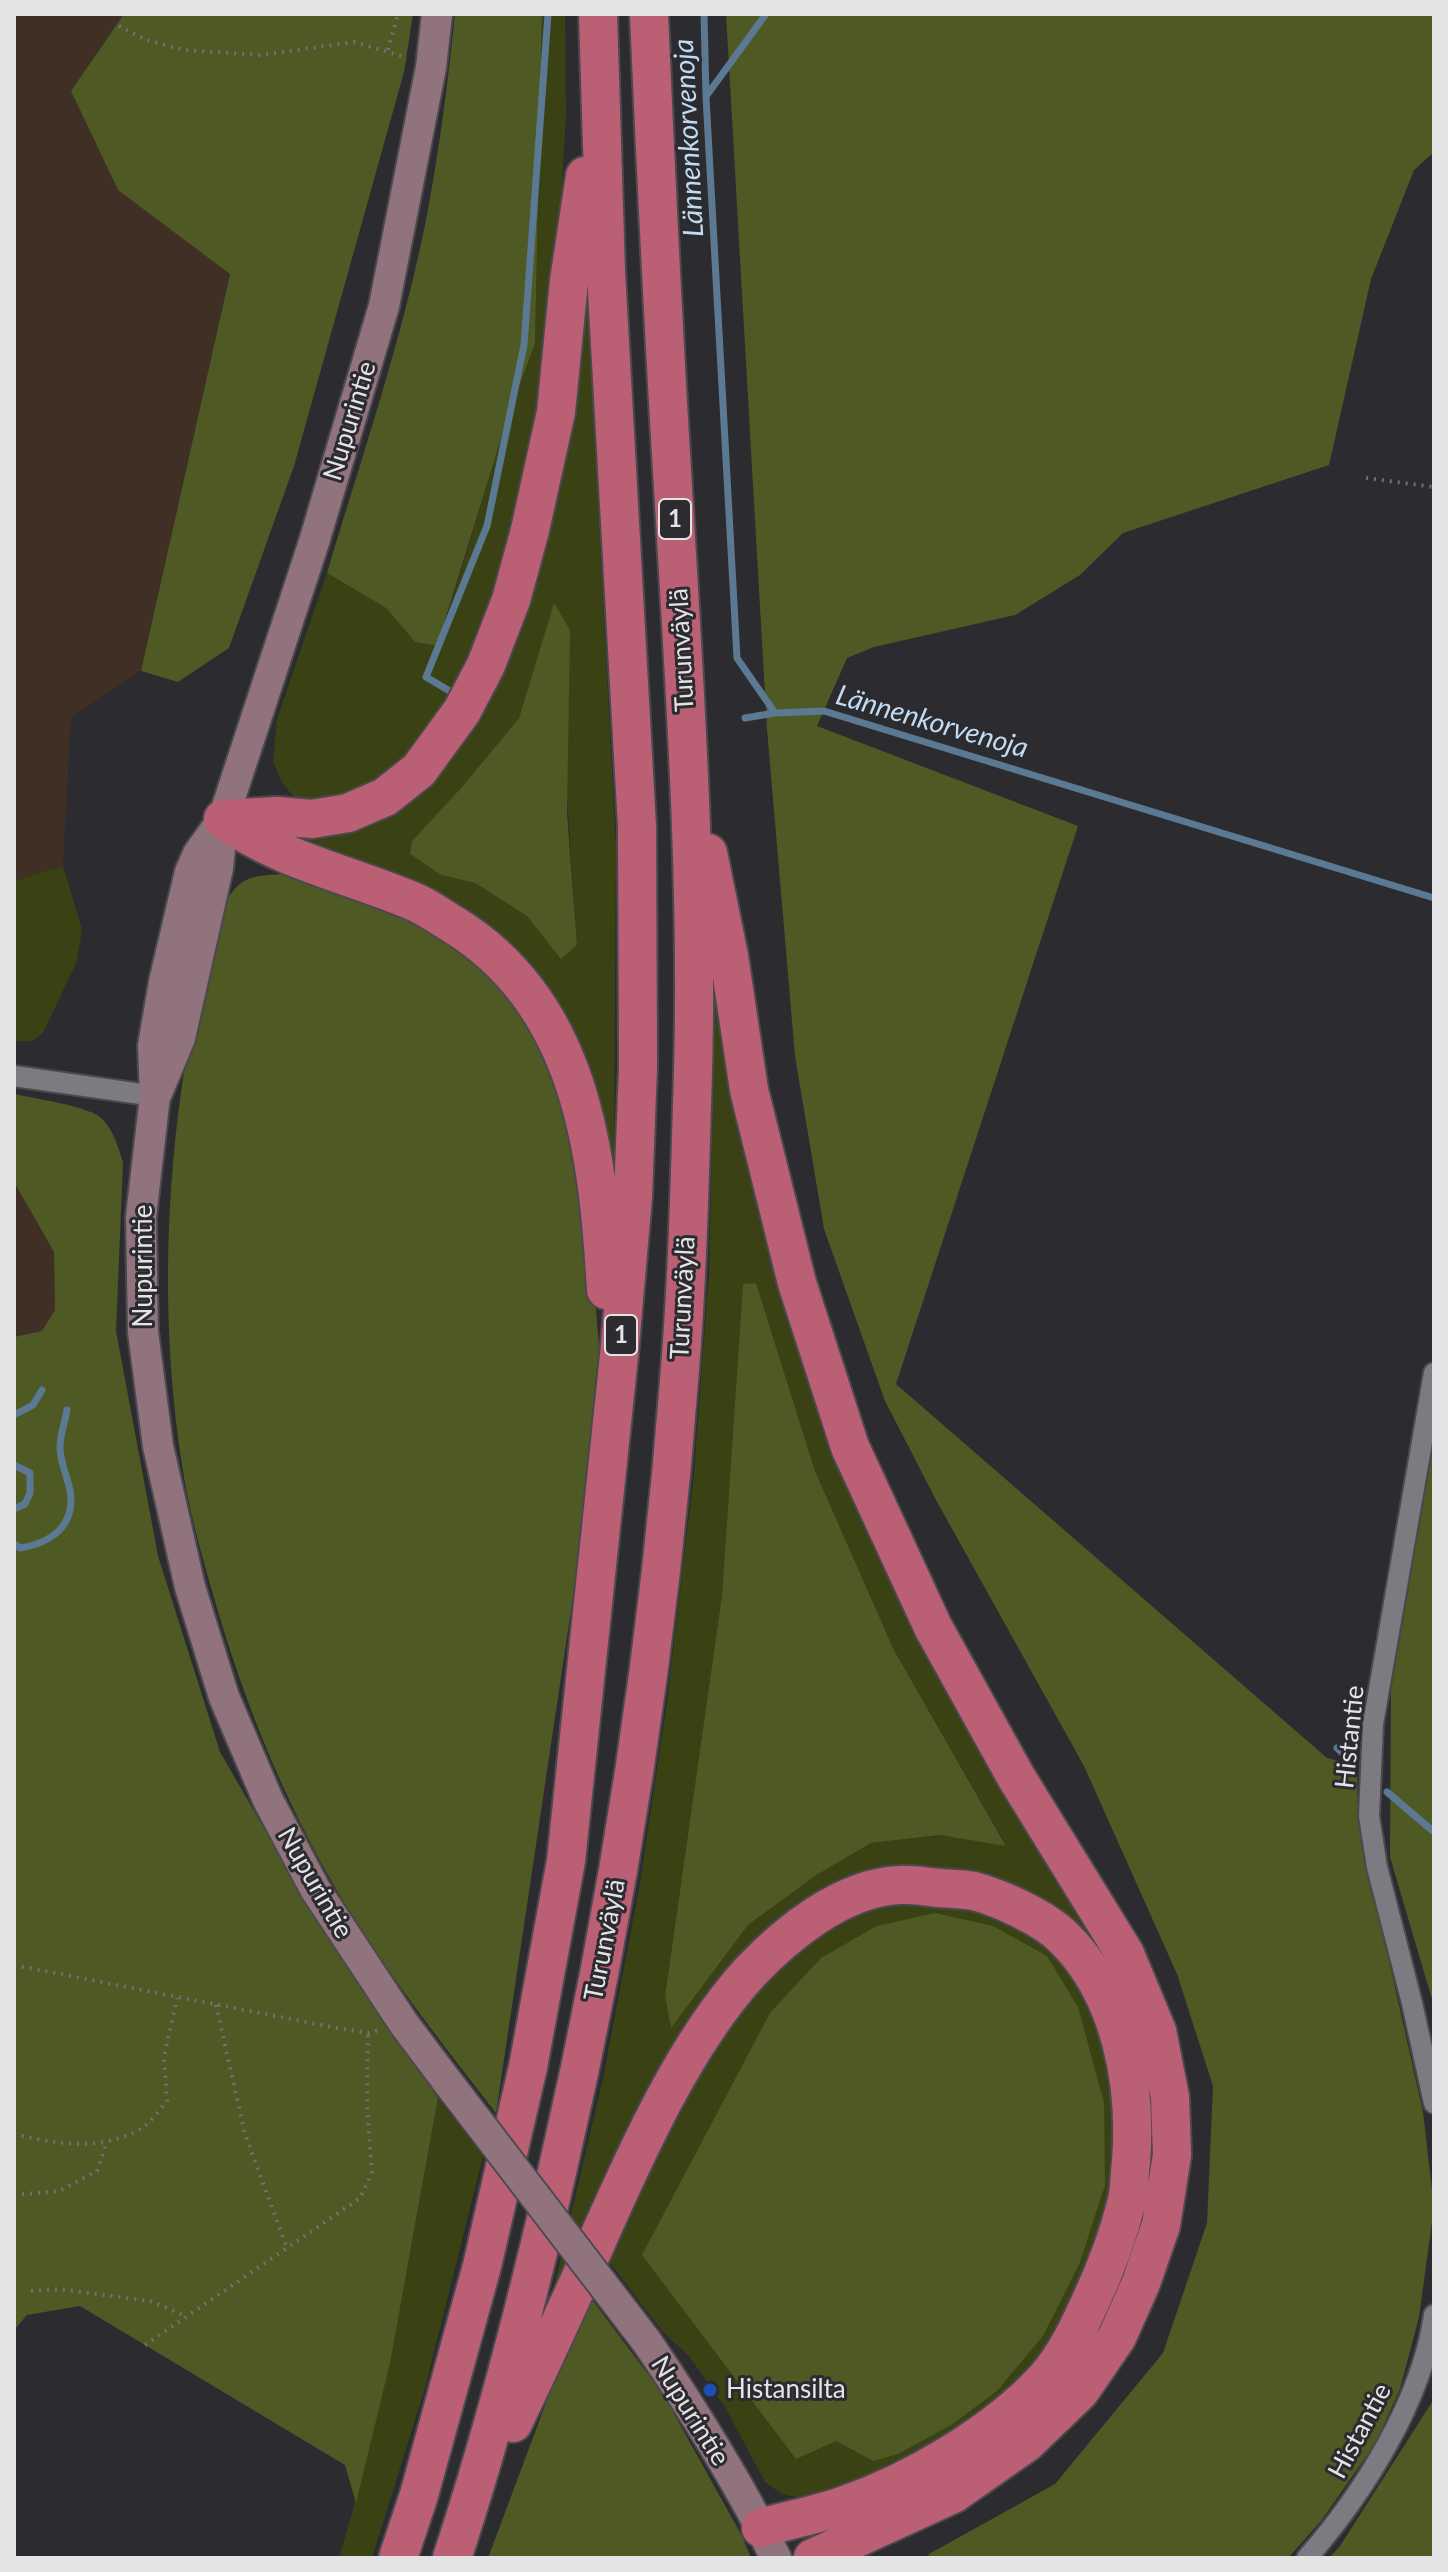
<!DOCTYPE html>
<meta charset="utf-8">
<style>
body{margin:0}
#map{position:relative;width:1448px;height:2572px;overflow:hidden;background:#2c2b30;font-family:Lato,sans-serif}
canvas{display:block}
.frame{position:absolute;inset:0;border:16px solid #e4e3e6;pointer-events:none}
</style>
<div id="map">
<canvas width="1448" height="2572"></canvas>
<div class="frame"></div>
</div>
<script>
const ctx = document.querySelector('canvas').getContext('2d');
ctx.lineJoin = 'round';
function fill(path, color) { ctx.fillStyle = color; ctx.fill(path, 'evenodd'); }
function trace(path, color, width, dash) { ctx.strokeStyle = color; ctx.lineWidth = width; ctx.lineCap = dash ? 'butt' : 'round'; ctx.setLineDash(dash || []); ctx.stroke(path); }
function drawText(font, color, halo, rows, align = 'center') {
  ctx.font = font + ' Lato,sans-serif'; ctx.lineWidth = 6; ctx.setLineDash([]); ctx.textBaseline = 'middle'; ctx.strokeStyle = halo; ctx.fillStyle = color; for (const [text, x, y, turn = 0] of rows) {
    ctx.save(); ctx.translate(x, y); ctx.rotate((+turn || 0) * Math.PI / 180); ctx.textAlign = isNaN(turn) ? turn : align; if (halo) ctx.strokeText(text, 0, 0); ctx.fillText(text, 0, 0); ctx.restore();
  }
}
const industrial = new Path2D(`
 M14,14H124L71,91L118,190L230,273L141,671L71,717L63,866L14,881Z
 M14,1182L54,1252L55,1310L42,1331L14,1337Z`);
const green = new Path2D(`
 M542,14H565L566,113L556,291L543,403L491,614L461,687L402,767L367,788L334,800L309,802L293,796L281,781L273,761L277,719L327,573L386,608L415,642L438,646L509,413L535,344Z
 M587,295L616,847L614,1155H610L267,831H322L474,717L584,296ZM554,604L577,945L561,958L527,916L475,883L441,875L410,854L412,841L461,788L519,718Z
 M63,866L82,929L77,961L43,1033L32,1041H14V881Z
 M716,975H720C750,1147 785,1319 854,1481C875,1531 898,1583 923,1632C959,1700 1001,1765 1039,1831C1070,1884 1108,1933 1131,1990C1157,2056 1164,2128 1153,2198C1128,2356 1035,2443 895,2508C867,2521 840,2535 811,2545L803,2540L809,2530C883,2498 958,2470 1020,2416C1090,2355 1132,2263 1144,2172C1148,2140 1144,2103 1139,2071C1130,2015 1107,1960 1063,1922C1042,1903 1013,1893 987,1884C915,1860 842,1881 784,1927C679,2009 609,2190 551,2310L549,2308L603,2079L640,1883L667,1702L694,1473L709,1272ZM756,1283L815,1471L894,1650L1006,1845L941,1835L871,1843L815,1876L748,1925L671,2027L665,1996L722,1595L743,1285Z
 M929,1895L1021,1920L1090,1986L1126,2129L1092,2280L1017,2389L901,2468L806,2499L782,2494L765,2482L725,2407L689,2356L662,2331L603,2254C660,2133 723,1972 851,1910C870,1900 907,1899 929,1895ZM1079,2265L1043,2336L997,2391L873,2461L836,2441Z
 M438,2098L483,2156L425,2388L372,2558H339C385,2407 410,2252 438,2098Z`);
const forest = new Path2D(`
 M124,14H413L404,72L294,466L229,648L178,682L141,671L230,274L118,190L71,91Z
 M455,14H542L535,344L509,413L437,646L415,642L386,608L327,573C362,456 402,340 426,220C439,152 448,83 455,14Z
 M726,14H1434V152L1414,170L1371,279L1329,465L1123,533L1080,575L1015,615L874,647L847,658L817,726L1078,826L896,1384L1327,1758L1357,1766L1358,1823L1423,2112L1434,2207L1419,2317L1400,2389L1375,2444L1321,2521L1288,2558H928L929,2554L1055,2484L1163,2353L1207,2223L1213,2086L1177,1974L1084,1766L936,1500L885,1401L824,1229L795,1056L767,729Z
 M554,603L570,630L567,813L577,945L561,959L527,916L475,883L441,875L410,854L412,841L461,788L519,718Z
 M284,874L306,879L444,928L505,980L563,1087L588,1207L599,1348L574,1590L496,2113C450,2054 403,1994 362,1931C293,1825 244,1706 210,1584C199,1545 188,1505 182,1465C163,1342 164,1215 181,1092C189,1033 205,974 217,915C239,879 242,876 284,874Z
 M14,1094C33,1098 86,1106 100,1117C113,1128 118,1147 123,1162L116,1331L158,1556L220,1752L323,1930L438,2098L390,2363L356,2503L345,2465L80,2306L27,2315L14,2330V1337L42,1331L55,1310L54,1252L14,1182Z
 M756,1283L815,1471L894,1650L1006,1846L940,1835L871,1843L815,1876L748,1925L671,2028L665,1996L722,1595L743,1284Z
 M1434,1441V2006L1390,1857L1391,1690Z
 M935,1913L993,1926L1047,1956L1078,2007L1104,2103L1105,2185L1079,2265L1043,2336L997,2391L951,2425L898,2454L873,2461L836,2441L796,2459L642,2255L770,2013L821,1958L877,1926Z
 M587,2293L663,2394L742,2536L751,2558H488Z
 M1434,2399V2558H1329L1340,2546Z`);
const stream = new Path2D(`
 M704,14L706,97L737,658L775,713L824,711L1434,898
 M707,95L766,14
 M453,693L426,677L487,526L524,345L548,14
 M745,718L775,713
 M14,1415L33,1405L42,1390
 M14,1465L30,1473V1493L25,1504L14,1509
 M14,1544L20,1548C51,1543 76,1526 70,1490C67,1476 60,1462 60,1447C60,1435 65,1422 67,1410
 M1337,1748L1352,1762
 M1387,1792L1434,1832`);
const path = new Path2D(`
 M119,26L146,40L184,50L261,55L354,42L405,57
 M388,50L398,14
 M1366,478L1434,487
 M14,1965L342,2029L368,2033L379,2030
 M216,2005L245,2134L287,2248
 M14,2134C56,2144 103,2152 142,2128C151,2122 160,2109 167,2101L164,2057L177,1998
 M14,2195L59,2191L97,2171L107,2142
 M31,2291L59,2289L150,2301L186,2316
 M145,2345L360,2198L372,2173L367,2106L368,2033`);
const street = new Path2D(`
 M14,1076L155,1096
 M1434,1373L1373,1724L1369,1816L1377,1867L1412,2003L1434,2103
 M1307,2558C1363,2494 1422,2401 1434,2315`);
const secondary = new Path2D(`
 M223,819L198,854L190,872L164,982L153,1046L155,1096L141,1217L143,1332L158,1446L190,1587L224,1697L268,1800L315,1889L404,2024L446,2080
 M157,1093L180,1038L218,868L223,819L314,542L384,306L431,67L437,14
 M647,2342C694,2411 739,2483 776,2558`);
const highway = new Path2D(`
 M223,819L277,816L312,819L348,813L385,797L419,770L462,711L486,665L511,600L530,530L556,412L569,281L585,176
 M223,819C280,861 353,875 417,903C430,909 442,918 454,925C582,1004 598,1153 606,1290
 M708,853L729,956L749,1090L797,1283L850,1447L933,1627L1016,1777L1125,1954L1157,2031L1170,2097L1172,2155L1161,2225L1141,2283L1117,2337L1080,2391L1026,2443L953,2494L813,2558
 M513,2423C542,2363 570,2302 597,2241C636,2153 685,2043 750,1972C787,1933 842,1888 899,1885C912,1884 927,1887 940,1888C951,1889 963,1889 974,1891C1000,1898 1044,1918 1063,1937C1121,1993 1137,2085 1131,2162C1129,2176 1130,2191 1126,2204C1118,2236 1106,2268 1092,2298C1080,2325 1066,2355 1046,2378C996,2433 912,2482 842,2506C816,2515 788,2520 761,2528
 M398,2558L419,2495L482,2266L528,2067L566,1861L619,1356L633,1197L638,1067L637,827L606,272L598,14
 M452,2558C494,2431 527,2302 557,2172C618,1909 660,1638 680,1369C688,1270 690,1170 693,1072C698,882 685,693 674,504C664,341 656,177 649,14`);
const secondaryBridge = new Path2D(`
 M446,2080L647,2342`);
const markers = [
 [710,2390,8,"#1a4fb4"]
];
const shields = [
 [675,519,32],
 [621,1335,32]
];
const shieldNames = [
 ["1",675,519],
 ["1",621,1335]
];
const streetNames = [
 ["Nupurintie",350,421,-73],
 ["Turunväylä",682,650,-93],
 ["Nupurintie",144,1266,-90],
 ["Turunväylä",683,1298,-87],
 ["Histantie",1350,1737,-84],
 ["Nupurintie",315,1883,60],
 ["Turunväylä",605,1940,-79],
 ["Nupurintie",690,2411,58],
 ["Histantie",1360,2431,-62]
];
const poiNames = [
 ["Histansilta",726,2390]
];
const waterNames = [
 ["Lännenkorvenoja",689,138,-93],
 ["Lännenkorvenoja",932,722,16]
];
fill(industrial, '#402f25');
fill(green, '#3a4214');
fill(forest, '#4f5924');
trace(stream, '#5c7993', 7);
trace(street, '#4b494e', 24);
trace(secondary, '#4b494e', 34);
trace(highway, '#4b494e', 42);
trace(path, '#717074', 4, [2, 6]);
trace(street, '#7d7b81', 20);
trace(secondary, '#90737d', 30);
trace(highway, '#bb6074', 38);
trace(secondaryBridge, '#4b494e', 34, []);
trace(secondaryBridge, '#90737d', 30);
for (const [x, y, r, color] of markers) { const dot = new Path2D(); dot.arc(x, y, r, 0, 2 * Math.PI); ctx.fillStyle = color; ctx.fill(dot); trace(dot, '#2c2b30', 3); }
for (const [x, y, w] of shields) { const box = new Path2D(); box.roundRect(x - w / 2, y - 20, w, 40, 6); ctx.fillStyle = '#2c2b30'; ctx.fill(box); trace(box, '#e4e3e6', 2); }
drawText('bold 24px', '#e4e3e6', null, shieldNames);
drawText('26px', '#e4e3e6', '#2c2b30', streetNames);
drawText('26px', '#e4e3e6', '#2c2b30', poiNames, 'left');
drawText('italic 28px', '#c1dbf3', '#2c2b30', waterNames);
</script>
